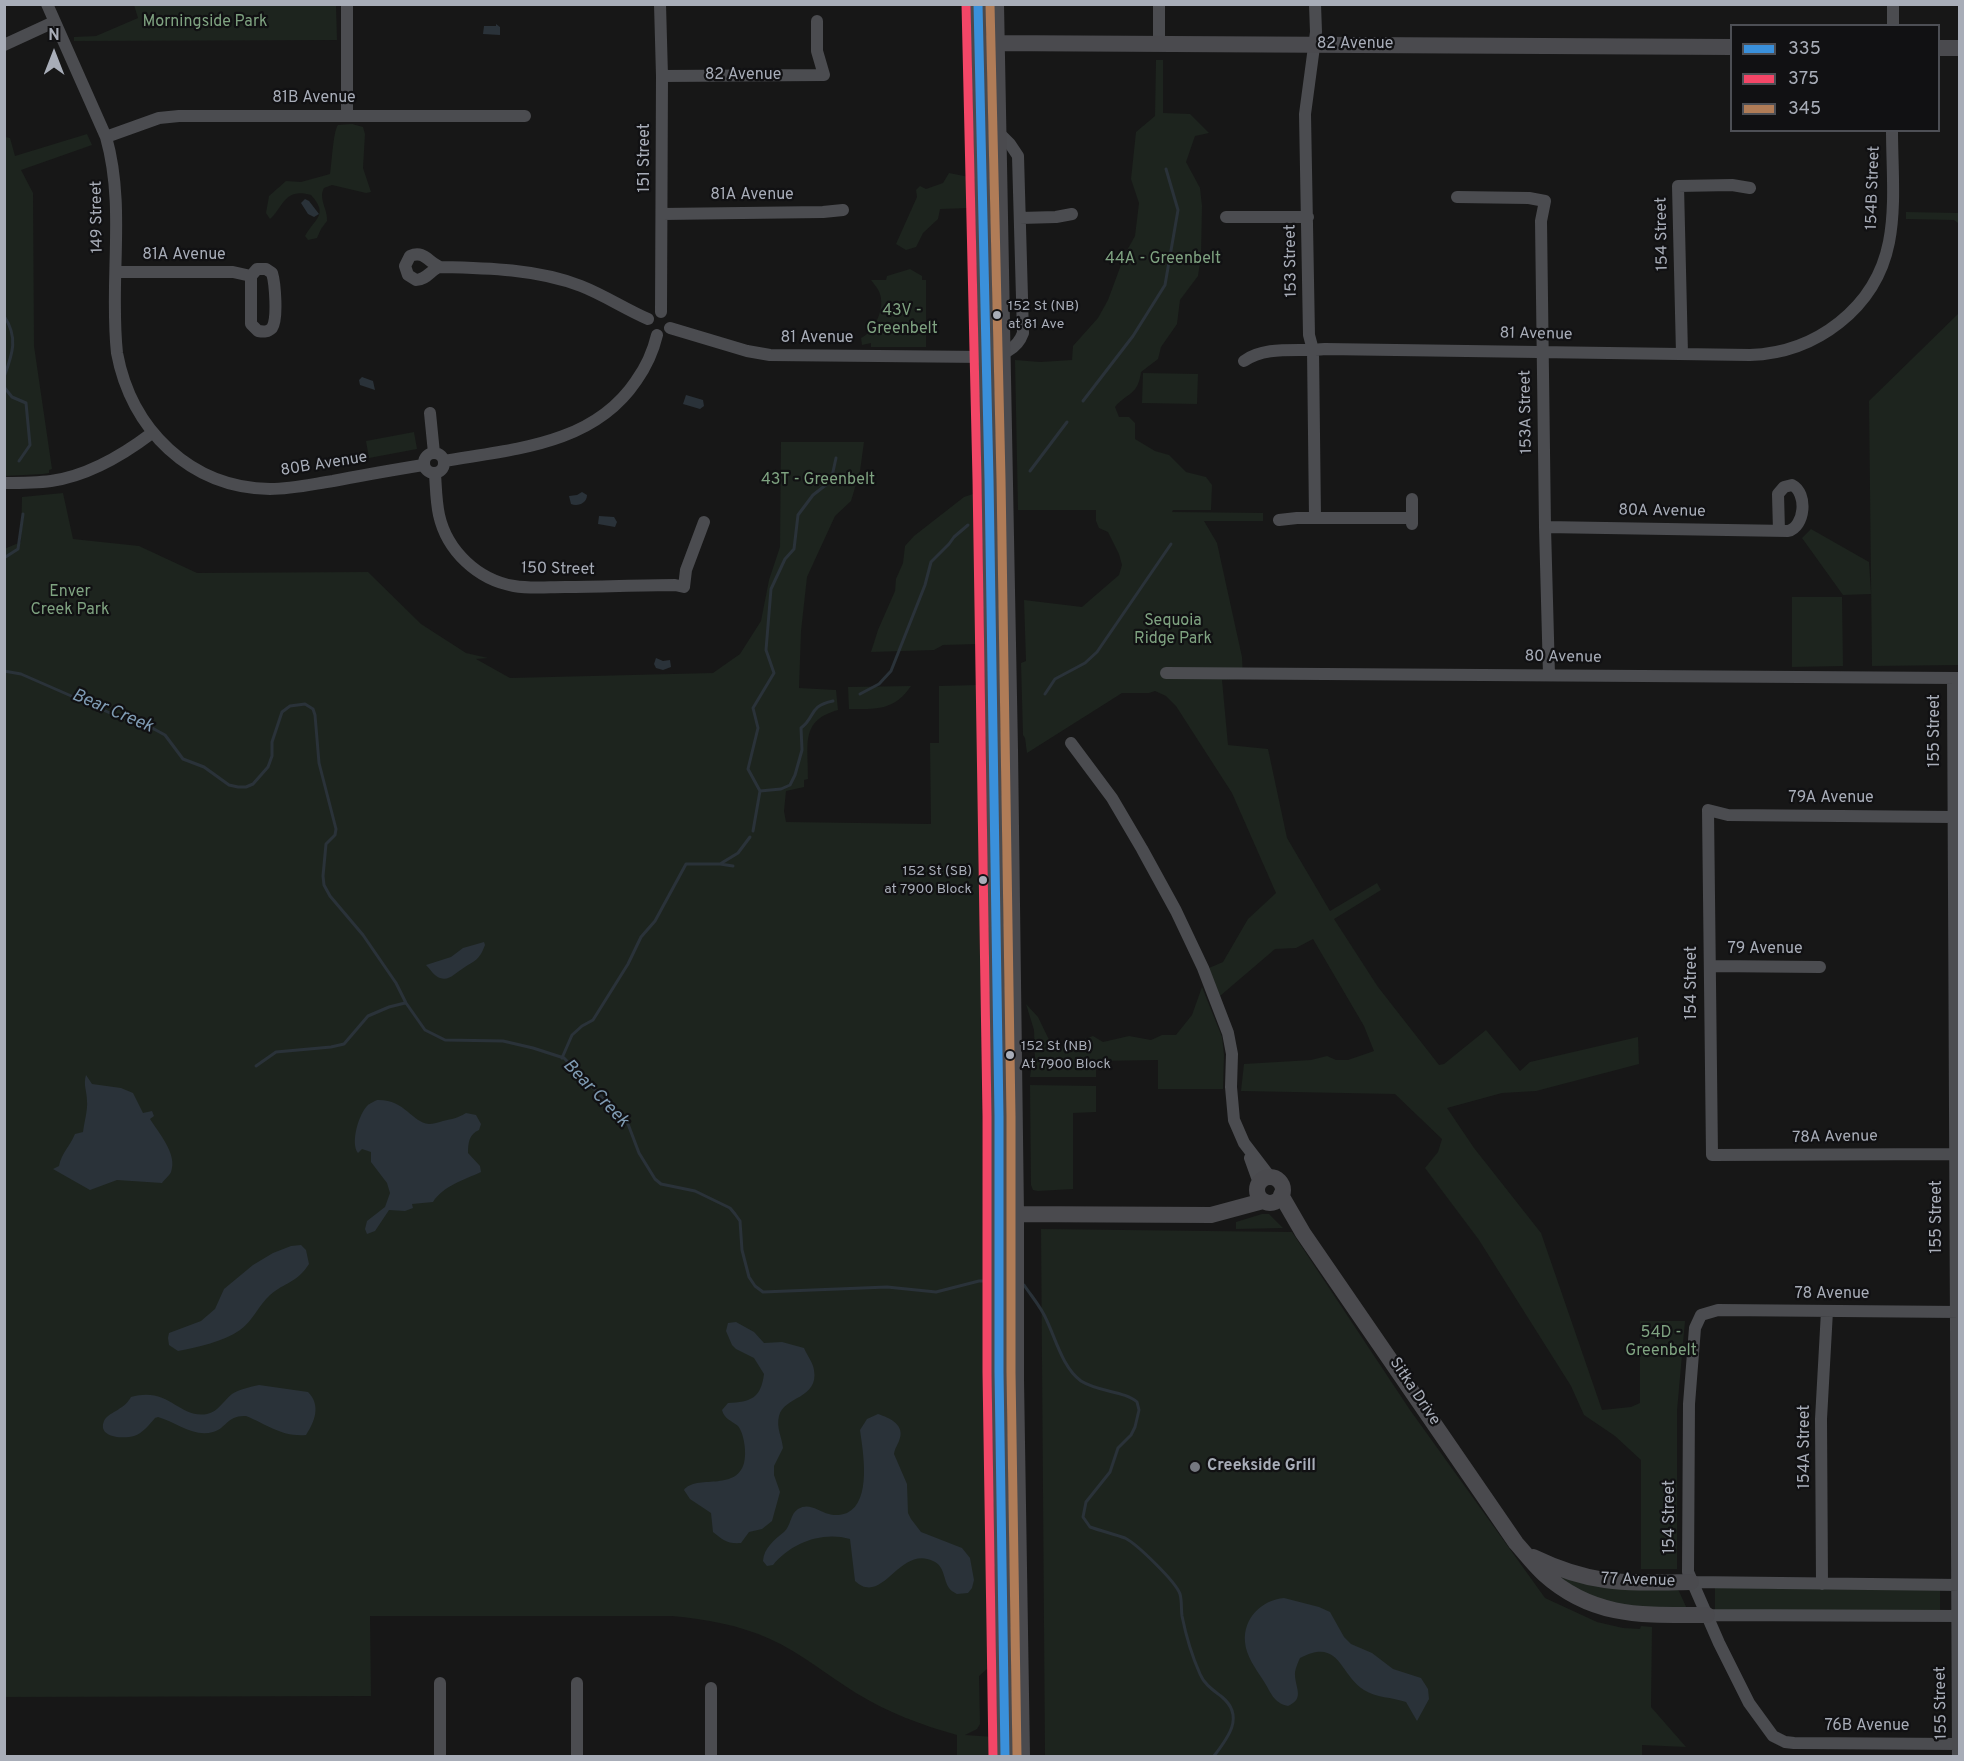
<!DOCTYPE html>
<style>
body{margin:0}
#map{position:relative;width:1964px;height:1761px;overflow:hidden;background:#171717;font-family:Overpass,sans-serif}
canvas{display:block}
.frame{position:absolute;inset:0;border:6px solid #a8adb8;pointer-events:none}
.legend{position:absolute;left:1730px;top:24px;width:210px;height:108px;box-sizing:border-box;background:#111113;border:2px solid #4d4f55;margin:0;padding:8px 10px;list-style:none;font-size:18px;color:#a8adb8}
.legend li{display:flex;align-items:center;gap:12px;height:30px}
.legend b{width:30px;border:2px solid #4d4f55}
.north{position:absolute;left:24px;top:24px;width:60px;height:60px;-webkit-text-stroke:4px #111113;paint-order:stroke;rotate:0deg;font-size:16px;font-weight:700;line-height:24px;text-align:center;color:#a8adb8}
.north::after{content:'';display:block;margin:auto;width:21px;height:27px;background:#a8adb8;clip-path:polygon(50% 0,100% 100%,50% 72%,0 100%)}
</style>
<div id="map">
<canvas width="1964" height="1761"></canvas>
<div class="frame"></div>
<ul class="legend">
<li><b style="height:8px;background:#3a90db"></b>335</li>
<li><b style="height:8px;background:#f34667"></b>375</li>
<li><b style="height:8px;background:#b07c57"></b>345</li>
</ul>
<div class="north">N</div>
</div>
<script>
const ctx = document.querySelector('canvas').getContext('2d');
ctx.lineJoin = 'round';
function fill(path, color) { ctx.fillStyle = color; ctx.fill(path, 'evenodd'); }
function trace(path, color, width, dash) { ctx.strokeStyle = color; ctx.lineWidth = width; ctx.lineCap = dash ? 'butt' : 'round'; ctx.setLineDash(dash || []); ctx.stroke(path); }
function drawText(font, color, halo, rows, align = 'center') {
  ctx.font = font + ' Overpass,sans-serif'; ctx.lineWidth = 4.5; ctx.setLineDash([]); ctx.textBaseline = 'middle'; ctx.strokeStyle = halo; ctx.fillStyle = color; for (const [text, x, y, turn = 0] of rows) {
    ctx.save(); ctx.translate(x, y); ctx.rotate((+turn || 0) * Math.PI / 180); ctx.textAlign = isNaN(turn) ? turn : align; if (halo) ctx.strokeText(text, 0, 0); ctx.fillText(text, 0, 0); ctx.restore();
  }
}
const green = new Path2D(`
 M134,5H336L337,40L74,41V37L96,36L138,18Z
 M1156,60H1163V113L1190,114L1209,133L1195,136L1186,162L1200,188L1202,206L1201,256L1198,276L1180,300L1177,324L1161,347L1158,359L1141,372C1138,396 1126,393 1115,407L1119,417H1129L1135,423V439L1155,451L1169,455L1186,472L1206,477L1212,485L1211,510H1173L1172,512L1263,513V521H1204L1217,543L1242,657L1243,679L1222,680L1228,745L1268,749L1287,838L1330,911L1377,883L1381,890L1334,919L1378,987L1439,1065L1444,1064L1486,1030L1520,1071L1530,1062L1638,1037L1639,1064L1536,1091L1502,1093L1447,1108L1474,1148L1541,1233L1602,1410L1631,1407L1640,1403V1321H1685L1677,1411V1569H1641V1460L1615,1436L1584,1415L1571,1386L1479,1240L1425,1168L1438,1152L1442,1139L1395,1094L1241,1091L1244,1064L1311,1060L1327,1056L1336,1060H1348L1374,1051L1364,1026L1313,939L1296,948L1275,949L1220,996L1209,968L1223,962L1248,919L1276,893L1232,793L1176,706L1166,696L1155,691L1149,693H1122L1027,753L1025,738L1023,735L1021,663L1026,661L1024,600L1082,607L1119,575L1122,565L1119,554L1108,532L1099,528L1096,521V510H1018L1015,360L1040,362L1072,360L1073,346L1098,318L1108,300L1125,254L1135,236L1139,203L1131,179L1136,132L1155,116Z
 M352,124L363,127L365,134L363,168L371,192L366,193L332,185L324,188C318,199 328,209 327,221L321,229L317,238L308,240L305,236C315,218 329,215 311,195C284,187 283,208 270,219L266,213L269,196L286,181L301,182L330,174C332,162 333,132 338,125Z
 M87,134L92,145L21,170L33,193L34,346L52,469L49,470V473L43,474L5,476V137L10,138L15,156Z
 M949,173L969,177L970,208L940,209L938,219L923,233L916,247L906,250L896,244L917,197L916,190L920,186L926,189L943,183Z
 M1906,212L1958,213V223L1954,220L1906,219Z
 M910,269L922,276V280H926V347H871V343L862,345L861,338C876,331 888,303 877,288C875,285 873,283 871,280H886L887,276Z
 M1959,313V665L1872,666L1869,401Z
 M1143,373L1198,374L1197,404L1142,403Z
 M414,432L417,449L369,458L366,441Z
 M781,442H864L860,471L851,501L835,516L807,577L801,631L799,688L836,690L838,710C799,721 809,745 808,779L804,780V787L786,791L784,811L786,822L931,824L930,743H939V686L978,685L987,1669L979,1676L980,1724L977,1729L965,1735L994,1737V1756H957V1735C921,1725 887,1712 856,1693C827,1675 801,1653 770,1639C739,1625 706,1619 672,1616H370L371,1696L5,1697L4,549L21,542L22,497L63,493L73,539L139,546L197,573L368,572L421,624L466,653L488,658L476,659L510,678L713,673L740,654L761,621L769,580L780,547Z
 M976,493L978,644L943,645L934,650L871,652L878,630L895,591L896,579L903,563L905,546L914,536L964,497Z
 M1811,529L1869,562L1871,594L1843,595L1802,538Z
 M1792,597H1842L1843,666L1792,667Z
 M911,686C894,711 876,709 849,709L848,687Z
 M1202,987L1222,1037L1224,1055L1223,1089H1158V1060L1096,1061V1077H1030L1032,1062L1035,1060L1034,1030L1026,1004L1038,1017L1054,1050L1093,1036L1103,1042L1129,1036L1151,1040L1162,1035H1176L1192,1015Z
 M1030,1085L1096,1086V1112L1073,1113V1189L1038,1191L1033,1190L1031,1185Z
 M1262,1214H1269L1283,1228L1236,1229V1222Z
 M1041,1229L1292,1232L1410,1410L1545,1598L1597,1622L1623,1628L1640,1629L1641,1626L1652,1627L1651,1707L1686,1747L1642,1745V1756H1045Z
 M1545,1569L1677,1587L1688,1611L1599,1603Z
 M1715,1588L1940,1589V1611L1715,1610Z`);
const water = new Path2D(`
 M496,24L500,27V35L483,34L484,26H496Z
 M305,199L309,201L319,214L314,217L308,214L301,203Z
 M362,377L373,381L375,390L360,385L359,380Z
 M686,395L703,400L704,406L700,409L683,404Z
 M582,492L587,495C587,503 578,507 571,504L569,496L577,495Z
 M599,516L614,517L617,522L615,527L598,524Z
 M656,658L663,661L670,660L671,667L663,670L656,668L654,664Z
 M484,942L485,945C479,961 475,960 462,969C455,973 450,981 440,978C435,977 430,969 426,965L451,957L463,948Z
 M86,1075L92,1084L121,1088L133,1093L143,1113L152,1111L154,1116L150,1119C158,1132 178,1154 171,1172C170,1175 164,1180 162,1183L117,1180L90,1190L53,1169L59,1166C61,1154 70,1146 75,1134L83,1132C84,1123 88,1109 87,1101C87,1091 83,1085 86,1075Z
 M377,1100C405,1099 411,1122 429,1124C433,1124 439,1122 443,1121C452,1119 458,1118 466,1113L476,1115L481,1124L479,1130C469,1134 468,1143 468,1153L480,1166L481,1172C464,1180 443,1186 433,1202L412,1204L413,1208L405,1211L389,1210L375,1231L367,1234L365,1229L367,1221L385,1207L390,1193L387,1183L371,1162V1152L362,1149L358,1153C350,1143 359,1113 368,1105C369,1104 375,1101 377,1100Z
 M301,1245L306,1250L309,1264C297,1283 285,1282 270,1295C259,1305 252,1322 240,1330C223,1342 198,1347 178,1351L169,1345L168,1338L169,1333L201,1321L215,1309L224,1289L253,1265L273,1253L291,1246Z
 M736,1322L754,1332L764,1343L782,1342L804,1348C807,1355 813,1363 814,1370C819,1399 784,1396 779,1416C776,1428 782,1437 783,1448L774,1466V1475L780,1492L772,1521L762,1529L749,1532L741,1543C727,1544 723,1540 713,1532L711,1513L690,1499L684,1490C696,1474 736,1492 744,1463C747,1453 744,1433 738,1426C732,1421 724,1419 722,1410L728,1403C751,1402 761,1398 764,1374L754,1358L736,1349L732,1345L726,1331L728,1323Z
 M259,1385L308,1392C321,1405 315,1421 306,1435C282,1437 268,1425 246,1416C227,1415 227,1428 213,1432C194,1438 176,1422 158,1417L155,1418C149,1425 143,1433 134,1436C124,1439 97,1438 104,1421C108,1412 123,1411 131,1397C169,1386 179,1419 207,1414C218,1412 224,1400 232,1394C240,1389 250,1387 259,1385Z
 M878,1414C890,1418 906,1425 899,1441C897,1446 895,1448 894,1454L907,1484L908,1513L911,1519L921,1532L962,1548L970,1558L974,1580L972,1588L968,1593L957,1594C954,1592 951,1591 949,1588C943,1579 945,1566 933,1561C899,1545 883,1607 855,1581L850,1539C822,1531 791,1543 773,1565L767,1566L763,1561C764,1548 774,1540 784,1532C791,1526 790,1514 798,1509C809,1502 818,1511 829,1514C834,1516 842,1515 847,1513C872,1501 863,1452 860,1430L867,1419Z
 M1284,1598L1319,1607L1330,1612L1344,1637L1351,1644L1372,1653L1393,1669L1421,1678L1428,1689L1429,1699L1417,1721L1406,1702C1392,1697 1376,1698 1364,1690C1339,1674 1340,1637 1300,1658C1298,1662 1296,1667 1295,1672C1294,1687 1306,1698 1288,1706C1273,1703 1271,1692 1263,1680C1256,1669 1246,1656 1245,1642C1243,1618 1262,1600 1284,1598Z`);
const stream = new Path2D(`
 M4,316C19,338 12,355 4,377
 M4,387L12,397L26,403L30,445L19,461
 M1083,401L1133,336L1165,285L1178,210L1166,169
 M1030,471L1067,422
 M4,558L18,549L23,514
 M4,671L21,674L117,716L154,729L165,735L183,759L204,767L229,785L238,787H246L253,784L268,767L272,756V742L282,712L290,706L305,704L313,709L315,715L319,763L336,829L335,835L326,844L323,876L324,885L330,896L363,935L396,983L406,1003L425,1030L445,1040L503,1041L533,1048L564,1058L628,1124L639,1153L655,1179L661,1184L695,1191L730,1208L735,1214L740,1221L742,1250L749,1277L755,1286L763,1292L887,1287L936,1292L979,1281H993
 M860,694L879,684L891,671L925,585L931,562L949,544L954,537L968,525
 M1045,694L1055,679L1085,663L1097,652L1171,544
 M760,791L748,769L758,728L753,708L774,673L766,650L771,589L785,559L794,549L798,515L813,495L831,481L836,458
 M753,831L760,791L781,789L790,785L795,775L802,750L801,728C816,717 808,706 833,701
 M720,864L733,866
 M562,1058L572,1035L582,1026L593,1020L628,964L641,937L655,921L686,864H720L738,853L750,837
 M256,1066L276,1052L331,1047L344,1044L368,1016L389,1007L405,1003
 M1021,1285H1024C1032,1297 1042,1308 1047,1321C1056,1340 1063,1368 1081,1381C1098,1392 1125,1391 1137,1402L1139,1410L1135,1427L1131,1435L1118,1448L1110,1472L1086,1502L1083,1517L1090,1527C1101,1531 1114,1534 1125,1538C1137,1544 1176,1582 1180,1594C1182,1601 1181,1609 1182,1616C1186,1636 1192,1656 1200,1674C1204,1684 1213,1690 1222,1697C1245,1716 1228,1738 1214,1756`);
const street = new Path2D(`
 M47,4L106,137C126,207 109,281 117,353C131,429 190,488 270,489C292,489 313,484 333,481C363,475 393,470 423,465
 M347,4V115
 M660,4L662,76L661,312
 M1159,4V44
 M1893,4V26
 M4,45L54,22
 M662,76L824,75L817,51V21
 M106,137L159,118L179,116H525
 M1457,197L1529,198L1545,201L1541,221L1545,527L1549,675
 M662,214L823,212L843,210
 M1226,217H1308
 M1020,218L1056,217L1072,214
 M440,267C428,262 424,250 410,256L405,266L408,275L416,280C427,280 431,269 440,267C487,268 537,269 581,286C604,295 625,309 648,319
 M116,272H233L251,276L257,269H266L272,273C275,283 278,319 272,328C268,332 264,332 258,331L251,324V276
 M670,328L747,351L770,355L985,357C1002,355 1017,350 1023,333L1018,156L1010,144L999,133
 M1682,354L1678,186L1732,185L1750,188
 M1244,361C1266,345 1299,352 1325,349L1750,355C1816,353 1876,308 1889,242C1896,206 1892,167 1892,130
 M430,413L434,453
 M424 463a10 10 0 1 1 20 0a10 10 0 1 1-20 0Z
 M444,461C514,449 593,445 636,381C646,367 653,352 657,335
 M435,474C436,487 436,501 439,515C447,551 478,580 514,586C531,589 548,587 565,587C601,587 638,585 675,585L684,587L686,570L704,522
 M4,483C20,483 36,483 51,481C87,476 123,455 152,433
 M1412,499V524
 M1315,518L1313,350L1309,335L1305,114L1316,32L1315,4
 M1279,520L1297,518H1412
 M1545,527L1788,531C1805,527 1808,493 1792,485L1784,487L1778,494L1779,531
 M1166,673L1958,678
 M1953,678L1958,1756
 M1071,743L1112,798L1142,849L1176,911L1203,968L1228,1033L1232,1054L1231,1087L1234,1120L1244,1143L1270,1177
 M1953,817L1728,815L1708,810L1712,1155L1960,1154
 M1710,966L1820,967
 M1250,1158L1259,1183
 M1691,1582L1960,1585
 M1822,1584L1821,1419L1827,1311
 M1707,1615L1960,1616
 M440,1683V1756
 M577,1683V1756
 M711,1688V1756
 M1959,1744L1794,1743L1785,1742L1773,1736L1749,1703L1719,1643L1688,1572L1689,1404L1695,1328L1701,1315L1718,1310L1960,1312`);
const secondary = new Path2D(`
 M978,4L989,479L999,1116V1372L1005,1756
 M996,4L1010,750L1016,1214V1380L1022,1756
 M986,43L1732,47
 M1938,48H1960
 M1257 1190a13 13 0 1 1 26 0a13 13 0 1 1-26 0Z
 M1281,1195L1303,1233L1516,1543C1525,1553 1534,1565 1544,1574C1594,1619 1645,1615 1707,1615
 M1005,1214L1211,1215L1263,1201
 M1533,1557C1593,1586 1627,1583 1691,1582`);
const bus1 = new Path2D(`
 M978,4L989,479L999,1116V1372L1005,1756`);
const bus2 = new Path2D(`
 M966,4L977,479L987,1116V1372L993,1756`);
const bus3 = new Path2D(`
 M990,4L1001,479L1011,1116V1372L1017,1756`);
const markers = [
 [997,315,5,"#a8adb8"],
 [983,880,5,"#a8adb8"],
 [1010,1055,5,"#a8adb8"],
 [1195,1467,6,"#757880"]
];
const busNames = [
 ["152 St (NB)",1008,307],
 ["at 81 Ave",1008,325],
 ["152 St (SB)",972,872,"right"],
 ["at 7900 Block",972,890,"right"],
 ["152 St (NB)",1021,1047],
 ["At 7900 Block",1021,1065]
];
const parkNames = [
 ["Morningside Park",205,23],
 ["44A - Greenbelt",1163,260],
 ["43V -",902,312],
 ["Greenbelt",902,330],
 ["43T - Greenbelt",818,481],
 ["Enver",70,593],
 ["Creek Park",70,611],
 ["Sequoia",1173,622],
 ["Ridge Park",1173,640],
 ["54D -",1661,1334],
 ["Greenbelt",1661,1352]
];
const streetNames = [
 ["82 Avenue",1355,45],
 ["82 Avenue",743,76],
 ["81B Avenue",314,99],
 ["151 Street",646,158,-90],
 ["154B Street",1874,188,-88],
 ["81A Avenue",752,196],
 ["149 Street",98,217,-91],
 ["154 Street",1663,234,-91],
 ["81A Avenue",184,256],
 ["153 Street",1292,261,-91],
 ["81 Avenue",1536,335,1],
 ["81 Avenue",817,339],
 ["153A Street",1527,412,-91],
 ["80B Avenue",324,465,-9],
 ["80A Avenue",1662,512,1],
 ["150 Street",558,570,1],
 ["80 Avenue",1563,658,1],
 ["155 Street",1936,731,-90],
 ["79A Avenue",1831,799],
 ["79 Avenue",1765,950],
 ["154 Street",1693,983,-90],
 ["78A Avenue",1835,1138,-1],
 ["155 Street",1938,1217,-90],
 ["78 Avenue",1832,1295],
 ["Sitka Drive",1414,1392,56],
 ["154A Street",1806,1447,-90],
 ["154 Street",1671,1517,-90],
 ["77 Avenue",1638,1581,2],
 ["155 Street",1942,1703,-91],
 ["76B Avenue",1867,1727]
];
const poiNames = [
 ["Creekside Grill",1207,1467]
];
const waterNames = [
 ["Bear Creek",112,712,23],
 ["Bear Creek",595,1094,46]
];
fill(green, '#1d241e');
fill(water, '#2a3239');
trace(stream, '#2a3239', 3);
trace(street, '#4b4c50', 12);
trace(secondary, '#4a4a4e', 16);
trace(bus1, '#3a90db', 9);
trace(bus2, '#f34667', 9);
trace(bus3, '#b07c57', 9);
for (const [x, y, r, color] of markers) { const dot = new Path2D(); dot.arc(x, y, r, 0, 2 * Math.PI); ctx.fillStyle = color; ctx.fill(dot); trace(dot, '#111113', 2); }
drawText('14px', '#a8adb8', '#111113', busNames, 'left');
drawText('16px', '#7fa381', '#111113', parkNames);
drawText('16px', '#a8adb8', '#111113', streetNames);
drawText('bold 16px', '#a8adb8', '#111113', poiNames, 'left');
drawText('italic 18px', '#7f9bb3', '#111113', waterNames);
</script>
